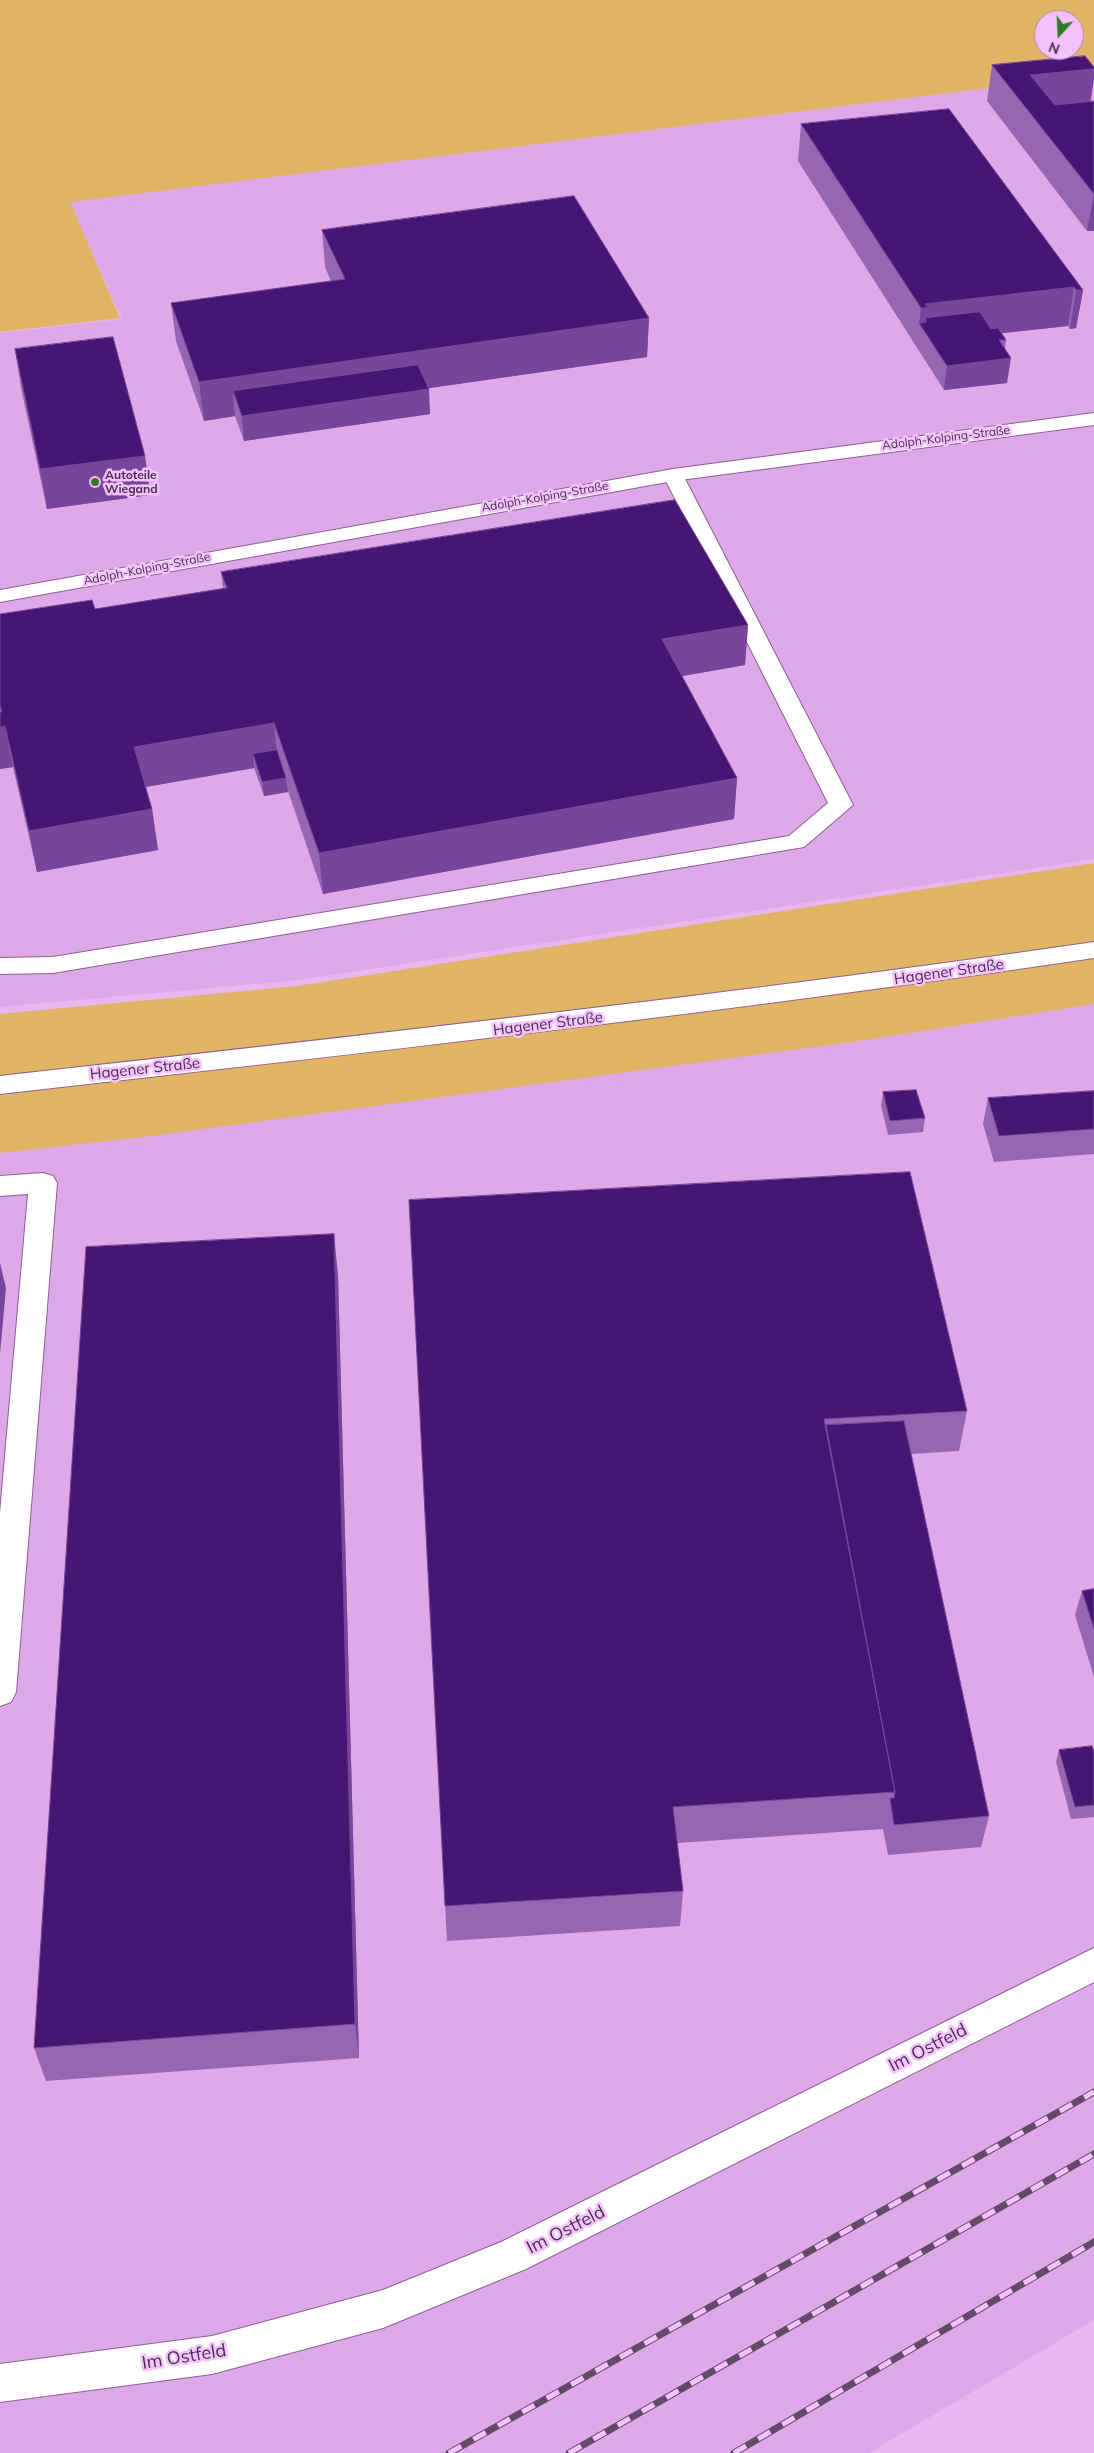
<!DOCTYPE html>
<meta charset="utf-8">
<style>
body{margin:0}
#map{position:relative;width:1094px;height:2453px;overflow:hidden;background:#e8b6f1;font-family:Mulish,sans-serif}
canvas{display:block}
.north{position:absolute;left:1034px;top:10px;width:50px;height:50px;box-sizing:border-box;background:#f5c2ff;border:1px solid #af88b6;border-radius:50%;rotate:200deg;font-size:14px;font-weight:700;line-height:20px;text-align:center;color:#453149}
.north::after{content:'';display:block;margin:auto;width:18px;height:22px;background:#2e7a21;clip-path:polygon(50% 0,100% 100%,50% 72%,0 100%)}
</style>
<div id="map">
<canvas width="1094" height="2453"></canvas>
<div class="north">N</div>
</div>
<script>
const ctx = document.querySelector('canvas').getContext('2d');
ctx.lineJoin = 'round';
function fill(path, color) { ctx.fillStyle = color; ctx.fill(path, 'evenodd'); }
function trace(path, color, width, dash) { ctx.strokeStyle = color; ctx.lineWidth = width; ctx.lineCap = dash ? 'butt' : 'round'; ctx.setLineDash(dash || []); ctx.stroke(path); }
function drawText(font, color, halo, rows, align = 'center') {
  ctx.font = font + ' Mulish,sans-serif'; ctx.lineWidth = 5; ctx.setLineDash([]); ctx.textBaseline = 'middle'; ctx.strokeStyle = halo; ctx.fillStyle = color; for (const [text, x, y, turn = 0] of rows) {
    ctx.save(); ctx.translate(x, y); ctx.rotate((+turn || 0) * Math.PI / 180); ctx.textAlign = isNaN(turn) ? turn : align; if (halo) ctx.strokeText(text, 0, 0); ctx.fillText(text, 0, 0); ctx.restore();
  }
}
const built = new Path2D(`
 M1094,75V859L299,980L0,1007V333L122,319L69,202Z
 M1094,1004V2320L869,2453H0V1149L859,1041Z`);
const green = new Path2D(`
 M0,0H1094V75L70,202L120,318L0,332ZM1044,20H1074V50H1044Z
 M1094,863V1004L859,1041L143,1137L0,1153V1014L297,986Z`);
const service = new Path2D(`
 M673,469L680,471L683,475L853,805L804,847L53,973L0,974V958L53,957L789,836L828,803L663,475L666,471Z
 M43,1173L53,1176L57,1183L16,1692L11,1702L0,1706V1513L28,1194L0,1196V1176Z`);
const minor = new Path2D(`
 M1094,413V425L673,481L0,602V590L673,469Z
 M1094,1948V1982L526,2269L383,2328L212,2374L0,2402V2364L212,2336L383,2290L501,2242Z`);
const secondary = new Path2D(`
 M1094,942V958C730,1012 365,1053 0,1094V1076C365,1035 730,995 1094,942Z`);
const rail = new Path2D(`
 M449,2453L1094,2092
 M569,2453L1094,2154
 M734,2453L1094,2242`);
const wall = new Path2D(`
 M992,65L1090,101H1094V231H1087L987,101Z
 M801,124L1083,290L1076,328L1070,329L1068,326L1002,333L1006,340L1005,349L1007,383L944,390L798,161Z
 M322,230L649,318L647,357L428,388L430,414L244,441L235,416L204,421L176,341L171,303L331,281L325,267Z
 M15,349L145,456L150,495L47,509L21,388Z
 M221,572L748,625L745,665L682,676L737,778L734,819L323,894L288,791V792L264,796L254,768L145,787L152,809L158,850L37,872L13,767L0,769V614L95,609L223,588Z
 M1094,1091V1154L994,1162L983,1124L988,1098Z
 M883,1092L925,1118L923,1132L888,1135L881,1106Z
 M409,1200L967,1411L959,1451L911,1454L989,1816L981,1847L888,1855L883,1829L677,1843L683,1891L680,1926L447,1941Z
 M338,1275L359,2058L46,2081L34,2048Z
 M1094,1589V1677L1075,1615L1082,1591Z
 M1059,1750L1094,1752V1817L1071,1819L1056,1762Z`);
const shadedWall = new Path2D(`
 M1094,69V79L1090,105L1028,111L1030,75Z
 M1094,194V231H1087Z
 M1074,287L1068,326L931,341L919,323L916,347L921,308L925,304Z
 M1076,290H1083L1076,328L1070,329Z
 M649,318L647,357L242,415L233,391L235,416L204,421L199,382Z
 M1011,358L1007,383L944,390L947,366Z
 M429,389L430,414L244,441L242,416Z
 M145,456L150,495L47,509L40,469Z
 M748,625L745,665L660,680L662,639Z
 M274,723L278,764L253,754L254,768L140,788L134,747Z
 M5,726L13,767L0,769V727Z
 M286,778L288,792L264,796L262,782Z
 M737,778L734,819L323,894L319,853Z
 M152,809L158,850L37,872L29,831Z
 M334,1234L338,1275L359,2058L355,2024Z
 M0,1263L6,1288L0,1354Z`);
const building = new Path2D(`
 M1085,56L1094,67V69L1030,75L1055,105L1094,101V194L992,65Z
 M949,109L1083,290H1076L1074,287L925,304L928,308H921L801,124Z
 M574,196L649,318L199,382L171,303L345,279L322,230Z
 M980,312L991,329L998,328L1006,340H999L1011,358L947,366L919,323L926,322V318Z
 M113,337L145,456L40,469L15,349Z
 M418,365L429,389L242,416L233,391Z
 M675,500L748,625L662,639L737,778L319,853L274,723L134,747L152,809L29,831L5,726L0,727V712H2L0,705V614L92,600L95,609L227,588L221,572Z
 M277,750L286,778L262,782L253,754Z
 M916,1090L925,1118L890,1121L883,1092Z
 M1094,1091V1129L999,1136L988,1098Z
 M910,1172L967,1411L824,1419L895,1792L673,1807L683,1891L445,1906L409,1200Z
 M334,1234L355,2024L34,2048L86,1247Z
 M904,1421L989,1816L894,1825L890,1798H894L895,1792L826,1425Z
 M1094,1589V1629L1082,1591Z
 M1092,1746L1094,1752V1805L1075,1807L1059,1750Z`);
const markers = [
 [95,482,5,"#2e7a21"]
];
const farStreetnames = [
 ["Adolph-Kolping-Straße",946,438,-7],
 ["Adolph-Kolping-Straße",545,497,-10],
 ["Adolph-Kolping-Straße",147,569,-11]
];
const farPoinames = [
 ["Autoteile",105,475],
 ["Wiegand",105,489]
];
const streetNames = [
 ["Hagener Straße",949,972,-8],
 ["Hagener Straße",548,1024,-7],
 ["Hagener Straße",145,1069,-6]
];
const nearStreetnames = [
 ["Im Ostfeld",928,2048,-27],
 ["Im Ostfeld",566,2230,-27],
 ["Im Ostfeld",184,2357,-9]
];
fill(built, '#dfa8e9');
fill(green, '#e2b565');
trace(service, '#8d5f96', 2);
trace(minor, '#8d5f96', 2);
trace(secondary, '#8d5f96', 2);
fill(service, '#fff');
fill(minor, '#fff');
fill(secondary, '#fff');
trace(rail, '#644a69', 7);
trace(rail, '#f5c2ff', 5, [14]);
fill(wall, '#9766b3');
fill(shadedWall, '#77469a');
fill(building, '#461675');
trace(building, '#77469a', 1);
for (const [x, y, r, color] of markers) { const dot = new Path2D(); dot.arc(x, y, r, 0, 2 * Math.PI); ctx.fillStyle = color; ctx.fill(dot); trace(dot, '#f5c2ff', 2); }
drawText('12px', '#453149', '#f5c2ff', farStreetnames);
drawText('bold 12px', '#453149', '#f5c2ff', farPoinames, 'left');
drawText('15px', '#453149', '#f5c2ff', streetNames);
drawText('18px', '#453149', '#f5c2ff', nearStreetnames);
</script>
